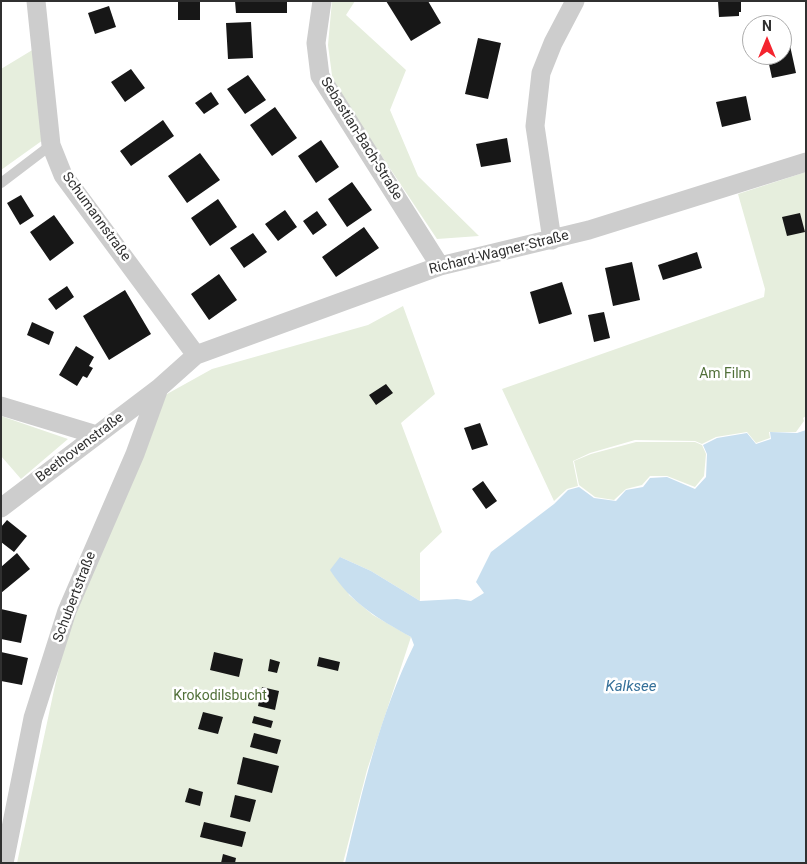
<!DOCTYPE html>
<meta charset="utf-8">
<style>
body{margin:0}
#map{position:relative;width:807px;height:864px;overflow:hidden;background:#fff;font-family:Roboto,sans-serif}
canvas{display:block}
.frame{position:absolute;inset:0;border:2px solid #303030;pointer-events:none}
.north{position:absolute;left:742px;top:15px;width:50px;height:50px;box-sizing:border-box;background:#fff;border:1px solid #acacac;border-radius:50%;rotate:0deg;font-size:14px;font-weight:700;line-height:20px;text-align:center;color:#303030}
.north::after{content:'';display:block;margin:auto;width:18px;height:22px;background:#f4252f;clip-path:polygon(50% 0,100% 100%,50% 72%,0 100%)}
</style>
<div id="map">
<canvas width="807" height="864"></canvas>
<div class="frame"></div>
<div class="north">N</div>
</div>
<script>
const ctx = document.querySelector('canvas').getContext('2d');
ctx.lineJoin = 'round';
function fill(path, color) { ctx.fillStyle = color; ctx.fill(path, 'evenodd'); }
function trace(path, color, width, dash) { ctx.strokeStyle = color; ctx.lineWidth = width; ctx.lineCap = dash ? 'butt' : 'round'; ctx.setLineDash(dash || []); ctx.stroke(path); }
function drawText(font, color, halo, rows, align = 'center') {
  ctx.font = font + ' Roboto,sans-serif'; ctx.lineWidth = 5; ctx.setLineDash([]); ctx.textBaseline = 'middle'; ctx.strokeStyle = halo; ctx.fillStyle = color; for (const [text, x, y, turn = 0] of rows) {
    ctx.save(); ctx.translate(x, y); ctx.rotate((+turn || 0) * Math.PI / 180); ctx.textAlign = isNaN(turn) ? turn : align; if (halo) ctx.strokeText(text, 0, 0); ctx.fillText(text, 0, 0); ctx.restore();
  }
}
const green = new Path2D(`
 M332,1H355L346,15L406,70L390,110L418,176L479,236L437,239L333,83L328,45Z
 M34,49L43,140L1,170V69Z
 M806,172V416L803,418L804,421L796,432H769L770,438L756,443L747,432L716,437L702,444L695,441L635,440L590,453L573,461L578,486L567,489L554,501L502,389L764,297L765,289L738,194Z
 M403,306L435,394L401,423L442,532L420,553V601L371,571L340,557L349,595L373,615L411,637L367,770L343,863H17L72,606L158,399L212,369L368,325Z
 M1,416L68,439L21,479L1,456Z
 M636,442H695L702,445L706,454L704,476L695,487L667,476H650L642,485L626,489L614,500L595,497L579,485L574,461L591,454Z`);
const water = new Path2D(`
 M806,430V863H345C363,788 380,714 414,645L411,637C377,618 351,603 330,570L340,557L371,571L420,601L457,599L471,601L484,593L476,582L491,552L554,504L568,490L579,487L594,498L616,501L626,490L643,487L650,478L667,477L695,489L706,477L707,454L703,445L717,438L747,433L756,444L771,439L770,432L797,433Z`);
const building = new Path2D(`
 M178,1H200V20H178Z
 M235,1H287V13H236Z
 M386,1H428L441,23L411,41Z
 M718,1H741V12H739V16L719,17Z
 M109,6L116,27L95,34L88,13Z
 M251,22L253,58L228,59L226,23Z
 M478,38L501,43L488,99L465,94Z
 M789,41L796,73L772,78L767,55H782V43Z
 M131,69L145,88L125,102L111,82Z
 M248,75L266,100L245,114L227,89Z
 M211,92L219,104L204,114L195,103Z
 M746,96L751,120L722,127L716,102Z
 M275,107L297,138L272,156L250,125Z
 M163,120L174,136L131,166L120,151Z
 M507,138L511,162L481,167L476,144Z
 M321,140L339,167L316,183L298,156Z
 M200,153L220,180L187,203L168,176Z
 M352,182L372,210L347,227L328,199Z
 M21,195L34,216L20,225L7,203Z
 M218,199L237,227L210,246L191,218Z
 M285,210L297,227L278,241L265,224Z
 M317,211L327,225L313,235L303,221Z
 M800,213L805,232L787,236L782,217Z
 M54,215L74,243L50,261L30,232Z
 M364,227L379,248L336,277L322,257Z
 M253,233L267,252L244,268L230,248Z
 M697,252L702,268L663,280L658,265Z
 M632,262L640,300L613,306L605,268Z
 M219,274L237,300L209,320L191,294Z
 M562,282L572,314L539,324L530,292Z
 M67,286L74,297L56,310L48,299Z
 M125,290L151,334L109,360L83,316Z
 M604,312L610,338L594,342L588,315Z
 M32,322L54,332L49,345L27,335Z
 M76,346L94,357L89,366L93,368L87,378L83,376L77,386L59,375Z
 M386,384L393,393L376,405L369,395Z
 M480,423L488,445L472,450L464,428Z
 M483,481L497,501L486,509L472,489Z
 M7,520L27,536L14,552L1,542V527Z
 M17,553L30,569L1,593V567Z
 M1,609L27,615L21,643L1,639Z
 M1,652L28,658L22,685L1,681Z
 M214,652L243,659L239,677L210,670Z
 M319,657L340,662L338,671L317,666Z
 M270,659L280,662L277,673L268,671Z
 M262,687L279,691L275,710L258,706Z
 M203,712L223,717L218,734L198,729Z
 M254,716L273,721L271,728L252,723Z
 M254,733L281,740L277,754L250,747Z
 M243,757L279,766L272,793L237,784Z
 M189,788L203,792L200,806L185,802Z
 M235,795L256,800L250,822L230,817Z
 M204,822L246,832L242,847L200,837Z
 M223,854L236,858L235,863H221Z`);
const lane = new Path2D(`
 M1,183L51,145`);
const street = new Path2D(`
 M36,1L51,145L63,175L196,355
 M322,1L316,43L320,76L440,266
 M552,240L535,126L541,73L553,43L575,1
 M1,406L97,435
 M1,508L159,388
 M4,863L33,718L67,611L135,454L159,388L196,355L440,266L589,230L806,162`);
const streetNames = [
 ["Sebastian-Bach-Straße",361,139,58],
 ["Schumannstraße",96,217,54],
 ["Richard-Wagner-Straße",499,253,-14],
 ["Beethovenstraße",80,448,-37],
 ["Schubertstraße",75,597,-69]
];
const parkNames = [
 ["Am Film",725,374],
 ["Krokodilsbucht",220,696]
];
const waterNames = [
 ["Kalksee",631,687]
];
fill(green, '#e6eedd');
fill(water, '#c8dfef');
fill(building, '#171717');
trace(lane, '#cdcdcd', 10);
trace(street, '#cdcdcd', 19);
drawText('14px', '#303030', '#fff', streetNames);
drawText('14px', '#517039', '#fff', parkNames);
drawText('italic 15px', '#36719a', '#fff', waterNames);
</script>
